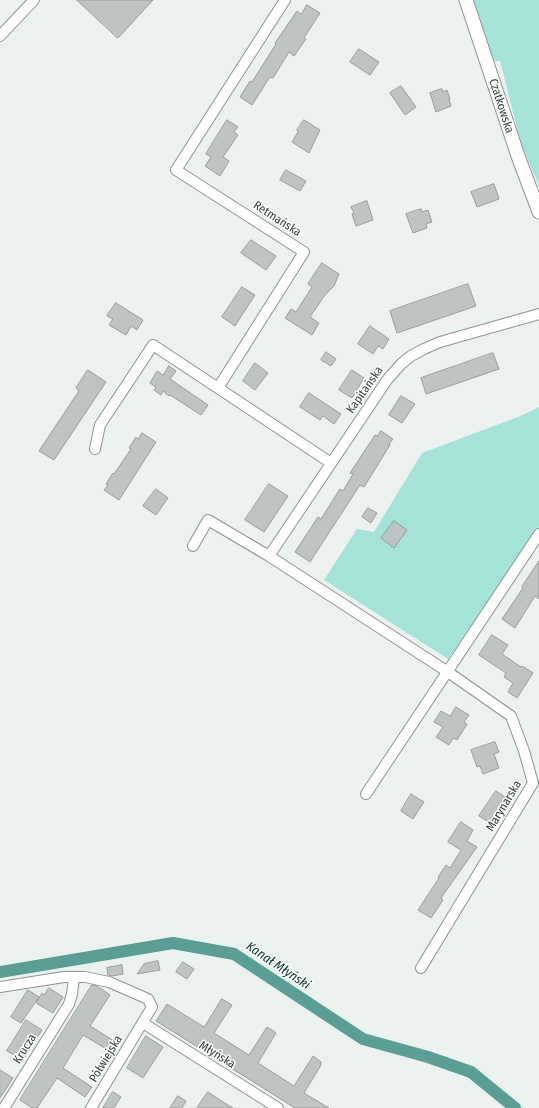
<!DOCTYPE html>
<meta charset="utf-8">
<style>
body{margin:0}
canvas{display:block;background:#eaf1ef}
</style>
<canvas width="539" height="1108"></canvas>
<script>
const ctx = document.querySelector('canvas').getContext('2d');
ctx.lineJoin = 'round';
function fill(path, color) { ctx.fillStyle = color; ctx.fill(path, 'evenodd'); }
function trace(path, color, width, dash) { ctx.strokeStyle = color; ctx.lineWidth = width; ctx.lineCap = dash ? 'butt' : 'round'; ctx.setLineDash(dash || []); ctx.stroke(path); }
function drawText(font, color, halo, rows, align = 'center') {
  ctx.font = font + ' "Fira Sans Condensed",sans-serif'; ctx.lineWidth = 3; ctx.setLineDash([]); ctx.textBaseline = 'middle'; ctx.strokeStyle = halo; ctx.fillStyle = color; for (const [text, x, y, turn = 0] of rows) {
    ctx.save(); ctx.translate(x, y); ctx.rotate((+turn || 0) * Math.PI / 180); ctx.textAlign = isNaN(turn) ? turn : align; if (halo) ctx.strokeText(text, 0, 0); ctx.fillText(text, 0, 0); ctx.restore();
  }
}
const green = new Path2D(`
 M474,0H539V186L520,140L500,61H493Z
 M539,407V527L448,659L324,580L357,529L374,532L422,453L523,415Z`);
const canal = new Path2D(`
 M0,972L173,943L234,954L363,1039L428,1057L471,1072L515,1108`);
const building = new Path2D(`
 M77,0H153L118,38Z
 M307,5L320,13L304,38L306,39L294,56L289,52L273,78L270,77L252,105L240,97L250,81L252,82L276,44L275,43L297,11L301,14Z
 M359,49L379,62L370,75L350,62Z
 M401,86L416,107L405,115L390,93Z
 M442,89L443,92L447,90L450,99H449L451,106L436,112L430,93Z
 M227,120L238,127L234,132L238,135L223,157L229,161L220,176L205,166L211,157L206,154Z
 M304,120L320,130L309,153L292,142L298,132L297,130Z
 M286,170L306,181L300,191L280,180Z
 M494,184L499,199L477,207L471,192Z
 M367,201L373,220L356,226L352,214L354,213L351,207Z
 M421,209L422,212L428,210L432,222L426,224L427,228L413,233L406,214Z
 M251,240L276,256L266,270L241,253Z
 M322,263L339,274L334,286L325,295L310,317L319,323L312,335L285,318L291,309L296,312L312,287L308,284Z
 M468,284L476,306L397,333L390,311Z
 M242,287L255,295L235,326L222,317Z
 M116,303L143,320L137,330L131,326L126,335L109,325L113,319L107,316Z
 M370,326L389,339L383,349L378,346L373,354L358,344Z
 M326,352L336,359L331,366L321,360Z
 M493,353L499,369L426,394L421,378Z
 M255,363L268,373L255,390L243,381Z
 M169,366L176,371L170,379L208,405L201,415L170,395L169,396L163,391L161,395L154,390L156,387L150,383L157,371L163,375Z
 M88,370L106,382L54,460L39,451L79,391L76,388Z
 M352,370L364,378L352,398L339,390Z
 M309,393L341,414L334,424L323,416L320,420L300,407Z
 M401,396L415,404L402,423L389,415Z
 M381,431L393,439L389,444L390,445L364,487L360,485L310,562L295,552L318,517L321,519L340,489L343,491L353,474L350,473L375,435L377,436Z
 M142,433L156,442L119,500L104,490L108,485L106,484L113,473L114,474L127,455L131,449L129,448L136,437L138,439Z
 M269,484L288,496L264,532L245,520Z
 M156,489L168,498L156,515L143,506Z
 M368,508L377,513L371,523L362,517Z
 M394,521L407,530L394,548L381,538Z
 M539,561V599L535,596L515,628L502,619L523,588L522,587Z
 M492,635L508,645L502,654L521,667L522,666L533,673L517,698L508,692L513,683L504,677L506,673L479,655Z
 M456,707L469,715L464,722L467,724L457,740L453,738L449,745L436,737L443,727L434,722L441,711L450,716Z
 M495,742L499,752L494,754L499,768L483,774L480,766L477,767L471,750Z
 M496,791L508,799L492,824L479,816Z
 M411,794L424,802L413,819L401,811Z
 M461,822L473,830L467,841L477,847L441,898L443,900L431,918L418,910L439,878L438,877L446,865L450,868L461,850L448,842Z
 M158,961L160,970L137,974L144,964Z
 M183,962L194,969L187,979L176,972Z
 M122,965L123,974L112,976L108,975L107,968Z
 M92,985L97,986L110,995L90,1026L119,1044L113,1053L83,1035L63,1068L92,1087L85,1097L57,1078L37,1108H32L20,1100Z
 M49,988L63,997L53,1013L36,1003L42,993L44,995Z
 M28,990L39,997L21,1023L11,1017Z
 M222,999L232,1005L214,1033L249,1055L267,1027L272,1030L276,1033L258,1063L294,1086L313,1056L321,1062V1065L304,1093L329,1108H295L156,1021L167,1004L204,1027Z
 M26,1020L42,1030L23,1060L7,1051Z
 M146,1036L163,1047L143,1078L127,1068Z
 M0,1070L13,1078L0,1098Z
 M113,1092L121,1097L114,1108H103Z
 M208,1092L220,1100L233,1108H197Z
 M178,1096L186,1101L182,1108H170Z`);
const minor = new Path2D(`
 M285,0L176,170L304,252L218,388L331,463
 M0,36L34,0
 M95,449L100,425L153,345L218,388
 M193,546L208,520L269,556L448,672L511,716L524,751L533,783L421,968
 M269,556L387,380L401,364L411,356L424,349L440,342L539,314
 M366,794L539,534
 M74,977H85L109,982L148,999L152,1007L91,1108
 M0,987L64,977H74L72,994L69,1004L4,1108
 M143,1023L278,1108`);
const tertiary = new Path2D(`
 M466,0L518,156L539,212`);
const streetNames = [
 ["Czatkowska",501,106,72],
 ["Retmańska",277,219,33],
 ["Kapitańska",365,390,-55],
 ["Marynarska",504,806,-59],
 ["Krucza",25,1049,-58],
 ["Młyńska",217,1055,32],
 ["Półwiejska",106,1059,-59]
];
const waterNames = [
 ["Kanał Młyński",278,966,34]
];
fill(green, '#a5e3d9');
trace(canal, '#5b9e95', 12);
fill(building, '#bdc4c3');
trace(building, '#979e9d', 1);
trace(minor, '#8c9291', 12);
trace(tertiary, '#8c9291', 15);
trace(minor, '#fff', 10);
trace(tertiary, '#fff', 13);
drawText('12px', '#393b3b', '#f7fefd', streetNames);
drawText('italic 13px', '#0e302c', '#f7fefd', waterNames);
</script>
